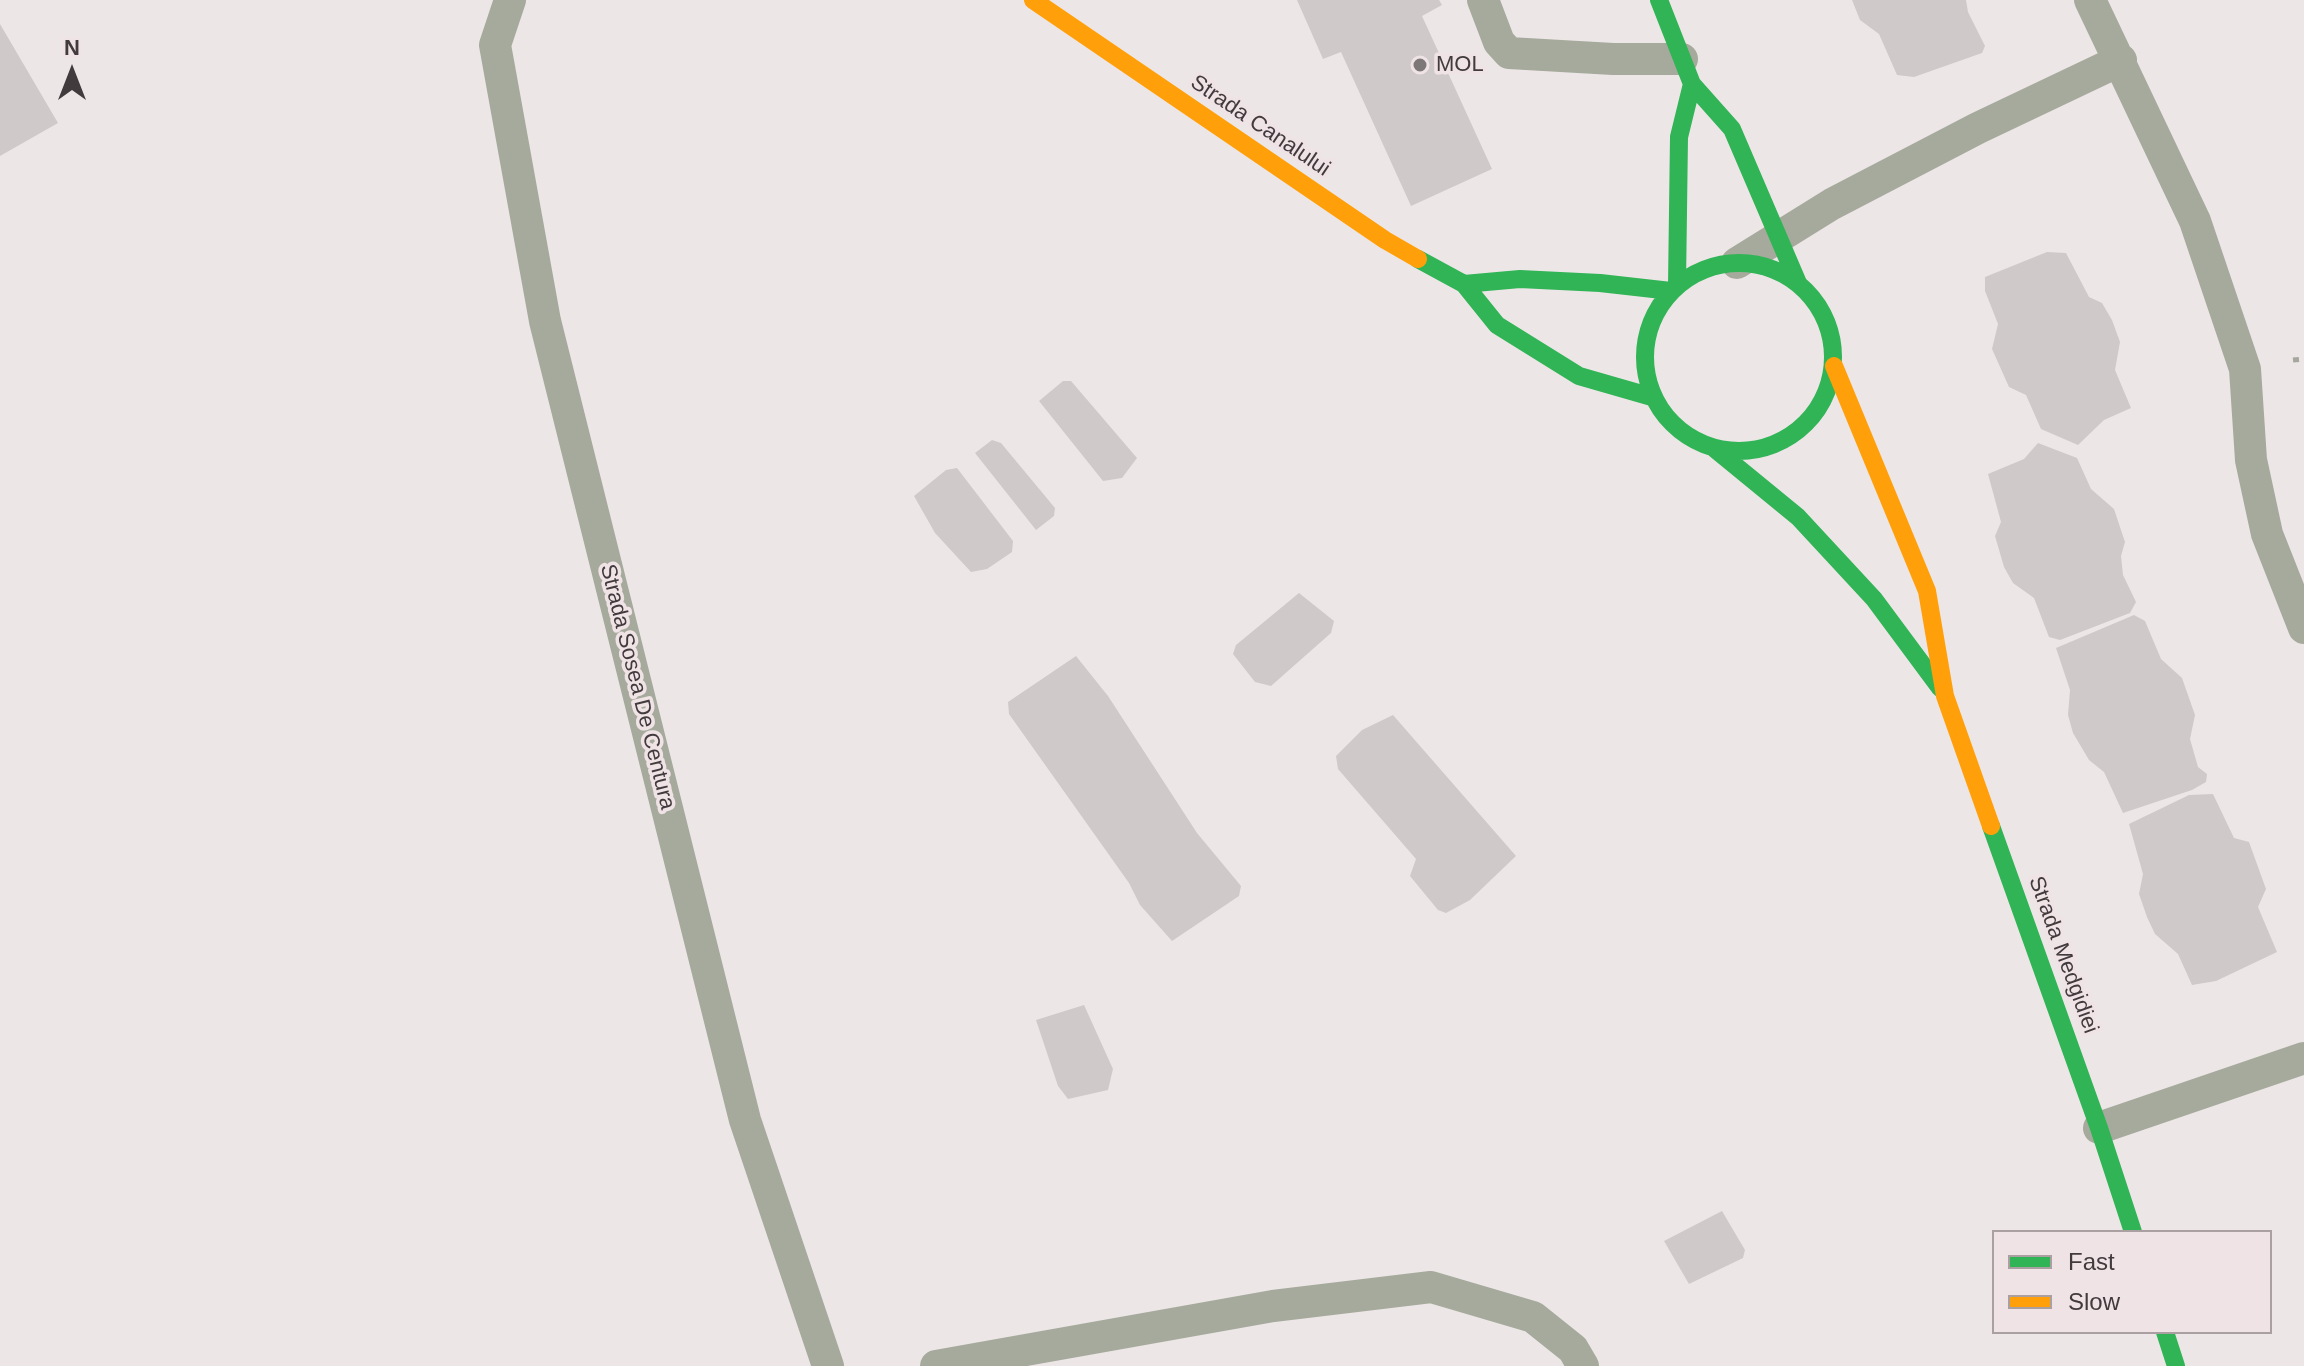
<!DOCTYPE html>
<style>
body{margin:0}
#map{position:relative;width:2304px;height:1366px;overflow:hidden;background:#ede6e7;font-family:Helvetica,sans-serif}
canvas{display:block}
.legend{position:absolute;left:1992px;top:1230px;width:280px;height:104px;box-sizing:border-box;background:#f0e3e6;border:2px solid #aaa0a2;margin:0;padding:10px 14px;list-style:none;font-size:24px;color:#413b3d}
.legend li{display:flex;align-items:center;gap:16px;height:40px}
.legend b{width:40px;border:2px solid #aaa0a2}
.north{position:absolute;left:32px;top:32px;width:80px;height:80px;-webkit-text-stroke:6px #f0e3e6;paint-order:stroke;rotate:0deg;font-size:22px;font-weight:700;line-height:32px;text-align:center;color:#413b3d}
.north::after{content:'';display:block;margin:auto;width:28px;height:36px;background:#413b3d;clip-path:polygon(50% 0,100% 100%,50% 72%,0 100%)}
</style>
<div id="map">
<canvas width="2304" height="1366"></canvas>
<ul class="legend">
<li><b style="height:10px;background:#30b455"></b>Fast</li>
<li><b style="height:10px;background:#ff9f0a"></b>Slow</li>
</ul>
<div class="north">N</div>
</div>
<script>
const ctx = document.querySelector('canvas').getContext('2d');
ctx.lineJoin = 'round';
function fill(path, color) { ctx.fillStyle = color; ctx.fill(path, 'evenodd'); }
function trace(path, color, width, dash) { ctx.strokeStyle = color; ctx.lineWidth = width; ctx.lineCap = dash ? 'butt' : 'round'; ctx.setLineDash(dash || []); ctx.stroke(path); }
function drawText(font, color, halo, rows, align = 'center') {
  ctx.font = font + ' Helvetica,sans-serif'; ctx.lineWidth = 7; ctx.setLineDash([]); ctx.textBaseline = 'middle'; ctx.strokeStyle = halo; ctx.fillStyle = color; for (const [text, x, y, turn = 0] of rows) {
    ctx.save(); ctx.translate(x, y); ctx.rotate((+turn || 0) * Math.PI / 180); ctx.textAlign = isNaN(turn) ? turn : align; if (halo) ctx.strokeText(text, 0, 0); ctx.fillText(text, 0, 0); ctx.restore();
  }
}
const building = new Path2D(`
 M1297,0H1439L1442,5L1422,16L1492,169L1411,206L1341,52L1323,59Z
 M1852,0H1966L1968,12L1985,46L1982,53L1914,77L1897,75L1879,34L1860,20Z
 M0,24L58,123L0,156Z
 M2047,252L2066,253L2089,297L2102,303L2112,320L2120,342L2115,370L2131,408L2104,420L2078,445L2041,429L2026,395L2009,387L1992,349L1998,324L1985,291V277Z
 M1063,381H1071L1137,458L1122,478L1103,481L1039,401Z
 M992,440L1001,443L1055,508L1054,516L1036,530L975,453Z
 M2038,443L2077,458L2091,489L2114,509L2125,542L2121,556L2123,575L2136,602L2130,613L2060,640L2049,637L2034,598L2013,583L2004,567L1995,536L2001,522L1988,474L2024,459Z
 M957,468L1013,541L1012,552L987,569L971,572L935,533L914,496L946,470Z
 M1299,593L1334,621L1331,633L1271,686L1255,682L1233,654L1236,645Z
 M2134,615L2145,621L2161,659L2182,678L2195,715L2190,739L2198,767L2207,774L2206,782L2192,790L2123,813L2104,772L2089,760L2073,733L2068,715L2070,690L2056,648Z
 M1076,656L1108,696L1197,833L1241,886L1239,896L1172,941L1140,905L1129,883L1009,714L1008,702Z
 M1393,715L1516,856L1470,900L1446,913L1438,910L1410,876L1416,859L1338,769L1336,756L1362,730Z
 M2213,794L2234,838L2249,842L2266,889L2258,907L2277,952L2216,981L2192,985L2178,954L2155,934L2147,917L2139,894L2143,874L2129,824L2189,795Z
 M1084,1005L1113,1069L1108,1090L1068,1099L1058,1086L1036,1020Z
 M1722,1211L1745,1250L1743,1258L1689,1284L1664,1241Z`);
const path = new Path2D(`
 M2293,360L2304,359`);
const lane = new Path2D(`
 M510,0L495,45L545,321L745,1120L828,1366
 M1483,0L1499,42L1509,53L1613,59H1682
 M2090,0L2195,221L2245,369L2251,460L2267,534L2304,628
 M1737,263L1832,204L1978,128L2121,60
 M2099,1128L2304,1058
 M936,1366L1273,1306L1431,1287L1533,1317L1573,1349L1583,1366`);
const fast = new Path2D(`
 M1659,0L1692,84L1732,129L1798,283
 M1418,259L1464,284L1497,325L1579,376L1652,397
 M1645 357a94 94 0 1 1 188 0a94 94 0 1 1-188 0Z
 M1464,284L1520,279L1600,283L1671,291
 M1677,285L1679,137L1692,84
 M1715,449L1798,517L1874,599L1940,688
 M1991,826L2099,1128L2133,1232
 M2165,1332L2176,1366`);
const slow = new Path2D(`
 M1033,0L1385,240L1418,259
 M1834,366L1927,591L1945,696L1991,826`);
const markers = [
 [1420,65,8,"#7d7778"]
];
const poiNames = [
 ["MOL",1436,65]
];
const streetNames = [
 ["Strada Canalului",1260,126,34],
 ["Strada Sosea De Centura",637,687,76],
 ["Strada Medgidiei",2063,955,70]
];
fill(building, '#cfc9ca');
trace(path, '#a6a69e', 5, [6, 6]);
trace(lane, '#a6aa9c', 32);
trace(fast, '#30b455', 18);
trace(slow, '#ff9f0a', 18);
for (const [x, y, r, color] of markers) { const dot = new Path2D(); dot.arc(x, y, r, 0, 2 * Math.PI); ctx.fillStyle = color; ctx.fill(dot); trace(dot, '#f0e3e6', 3); }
drawText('22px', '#413b3d', '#f0e3e6', poiNames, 'left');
drawText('22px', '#413b3d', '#f0e3e6', streetNames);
</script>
